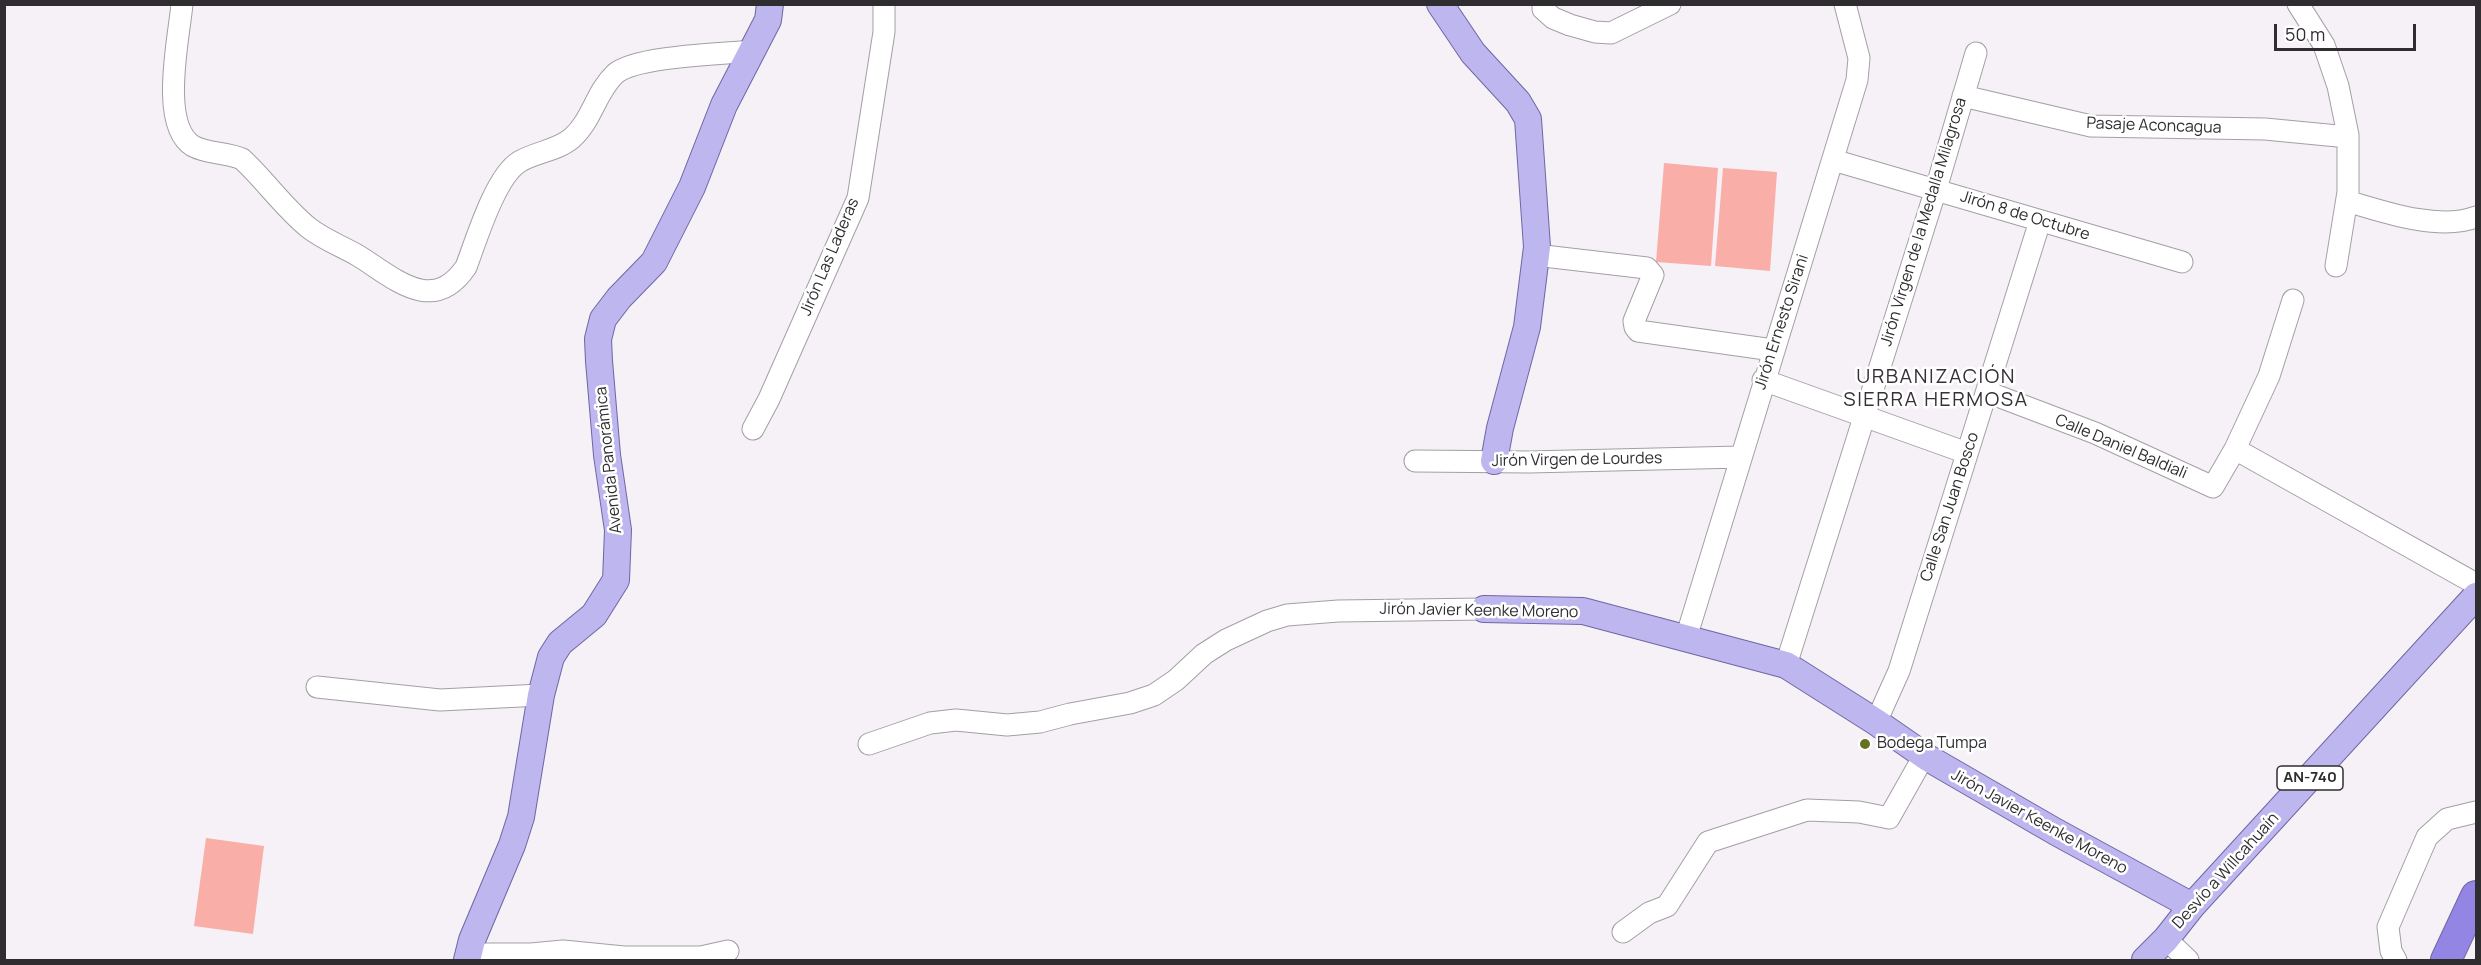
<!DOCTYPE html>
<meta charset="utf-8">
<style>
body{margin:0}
#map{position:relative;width:2481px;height:965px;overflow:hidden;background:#f6f1f7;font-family:Manrope,sans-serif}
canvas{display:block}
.frame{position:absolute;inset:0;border:6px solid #2f2d30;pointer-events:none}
.scale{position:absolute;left:2274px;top:24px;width:142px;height:27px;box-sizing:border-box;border:3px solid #2f2d30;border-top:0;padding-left:8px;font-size:18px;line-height:21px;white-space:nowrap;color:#2f2d30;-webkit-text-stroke:4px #fff;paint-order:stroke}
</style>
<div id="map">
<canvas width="2481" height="965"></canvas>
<div class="frame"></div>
<div class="scale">50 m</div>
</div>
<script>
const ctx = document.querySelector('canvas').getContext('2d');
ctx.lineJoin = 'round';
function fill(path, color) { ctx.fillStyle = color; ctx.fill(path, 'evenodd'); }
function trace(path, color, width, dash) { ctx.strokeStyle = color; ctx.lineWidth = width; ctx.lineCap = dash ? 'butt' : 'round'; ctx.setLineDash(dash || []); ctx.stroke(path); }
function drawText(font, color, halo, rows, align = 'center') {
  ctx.font = font + ' Manrope,sans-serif'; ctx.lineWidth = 5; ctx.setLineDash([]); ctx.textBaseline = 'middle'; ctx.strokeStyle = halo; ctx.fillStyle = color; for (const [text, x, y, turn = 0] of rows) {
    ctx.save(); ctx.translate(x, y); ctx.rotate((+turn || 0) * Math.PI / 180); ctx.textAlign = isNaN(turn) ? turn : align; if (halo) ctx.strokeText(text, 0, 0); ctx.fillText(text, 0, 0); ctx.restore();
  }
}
const green = new Path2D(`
 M1664,163L1718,168L1711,266L1656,262Z
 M1723,168L1777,172L1770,271L1715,266Z
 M206,838L264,846L253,934L194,926Z`);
const minor = new Path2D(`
 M182,4C179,38 159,125 193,146C207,154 227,152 242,159C265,180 284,208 309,228C323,239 341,246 357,255C392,276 432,317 466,267C476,241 495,177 519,162C535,152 557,151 572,138C592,120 596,92 615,74C635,56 723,54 753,51
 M1543,4V9L1553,18L1570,25L1595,32L1611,33L1670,4
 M2298,4L2324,45L2338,86L2348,135V192L2336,266
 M1963,96L2091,126L2265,129L2348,137
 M1833,160L2182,262
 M2347,201C2384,212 2439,231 2476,217
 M1537,247L1538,252L1544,256L1647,268L1653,275L1634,321L1635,327L1638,331L1773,350
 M1763,380L1967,453
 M1987,392L2095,433L2213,487L2235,449L2269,376L2293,300
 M753,429L769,399L858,198L884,32V4
 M2235,449L2476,584
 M1415,461L1529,462L1740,457
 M1686,638L1857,80L1859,58L1845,4
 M1786,665L1936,189L1976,53
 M317,687L440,700L541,695
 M1876,722L1899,671L2040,221
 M869,744L930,723L956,720L1007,725L1040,722L1070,714L1130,703L1154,695L1176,680L1204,654L1226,640L1267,621L1287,615L1338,611L1484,609
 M1623,932L1649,913L1667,906L1708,842L1807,810L1859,812L1889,818L1924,756
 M2166,939L2188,960
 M467,954H531L563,951L624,957H701L728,951
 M2396,960L2391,951L2388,927L2427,837L2447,819L2476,812`);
const major = new Path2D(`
 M1440,4L1473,53L1518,102L1528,119L1537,247L1527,327L1500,428L1494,461
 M1484,609L1583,611L1786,665L1876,722L1928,758L2056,832L2192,906
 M467,960L472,940L512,845L521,817L541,695L551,657L560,643L594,615L616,580L618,530L607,455L599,361L598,339L603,319L619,298L654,262L692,187L724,105L768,20L770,4
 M2145,960L2166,939L2192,906L2476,596`);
const highway = new Path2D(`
 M2446,960L2476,896`);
const markers = [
 [1865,744,6,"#637320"]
];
const shields = [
 [2310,778,66]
];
const shieldNames = [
 ["AN-740",2310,778]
];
const streetNames = [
 ["Pasaje Aconcagua",2154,126,2],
 ["Jirón 8 de Octubre",2025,216,17],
 ["Jirón Virgen de la Medalla Milagrosa",1924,222,-73],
 ["Jirón Las Laderas",830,257,-67],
 ["Jirón Ernesto Sirani",1782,322,-72],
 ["Calle Daniel Baldiali",2121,447,23],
 ["Avenida Panorámica",609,460,-96],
 ["Jirón Virgen de Lourdes",1577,460,-1],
 ["Calle San Juan Bosco",1950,507,-72],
 ["Jirón Javier Keenke Moreno",1479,611,1],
 ["Jirón Javier Keenke Moreno",2039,822,29],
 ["Desvío a Willcahuaín",2226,871,-48]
];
const poiNames = [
 ["Bodega Tumpa",1877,744]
];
const quarterNames = [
 ["URBANIZACIÓN",1936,377],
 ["SIERRA HERMOSA",1936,400]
];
fill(green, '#faaea8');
trace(minor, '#a39fa4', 23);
trace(major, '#7066a4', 28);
trace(highway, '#7066a4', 32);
trace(minor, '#fff', 21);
trace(major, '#beb6ee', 26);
trace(highway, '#9385e3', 30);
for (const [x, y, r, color] of markers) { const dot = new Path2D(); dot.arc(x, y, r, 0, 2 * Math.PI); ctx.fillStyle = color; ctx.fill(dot); trace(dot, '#fff', 2); }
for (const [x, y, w] of shields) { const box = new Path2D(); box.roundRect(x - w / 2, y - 12, w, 24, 4.5); ctx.fillStyle = '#fff'; ctx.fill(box); trace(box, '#2f2d30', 1.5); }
drawText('bold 15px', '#2f2d30', null, shieldNames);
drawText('16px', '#2f2d30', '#fff', streetNames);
drawText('16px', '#2f2d30', '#fff', poiNames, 'left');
ctx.letterSpacing = '1.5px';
drawText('20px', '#353136', '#fff', quarterNames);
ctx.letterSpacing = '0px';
</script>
